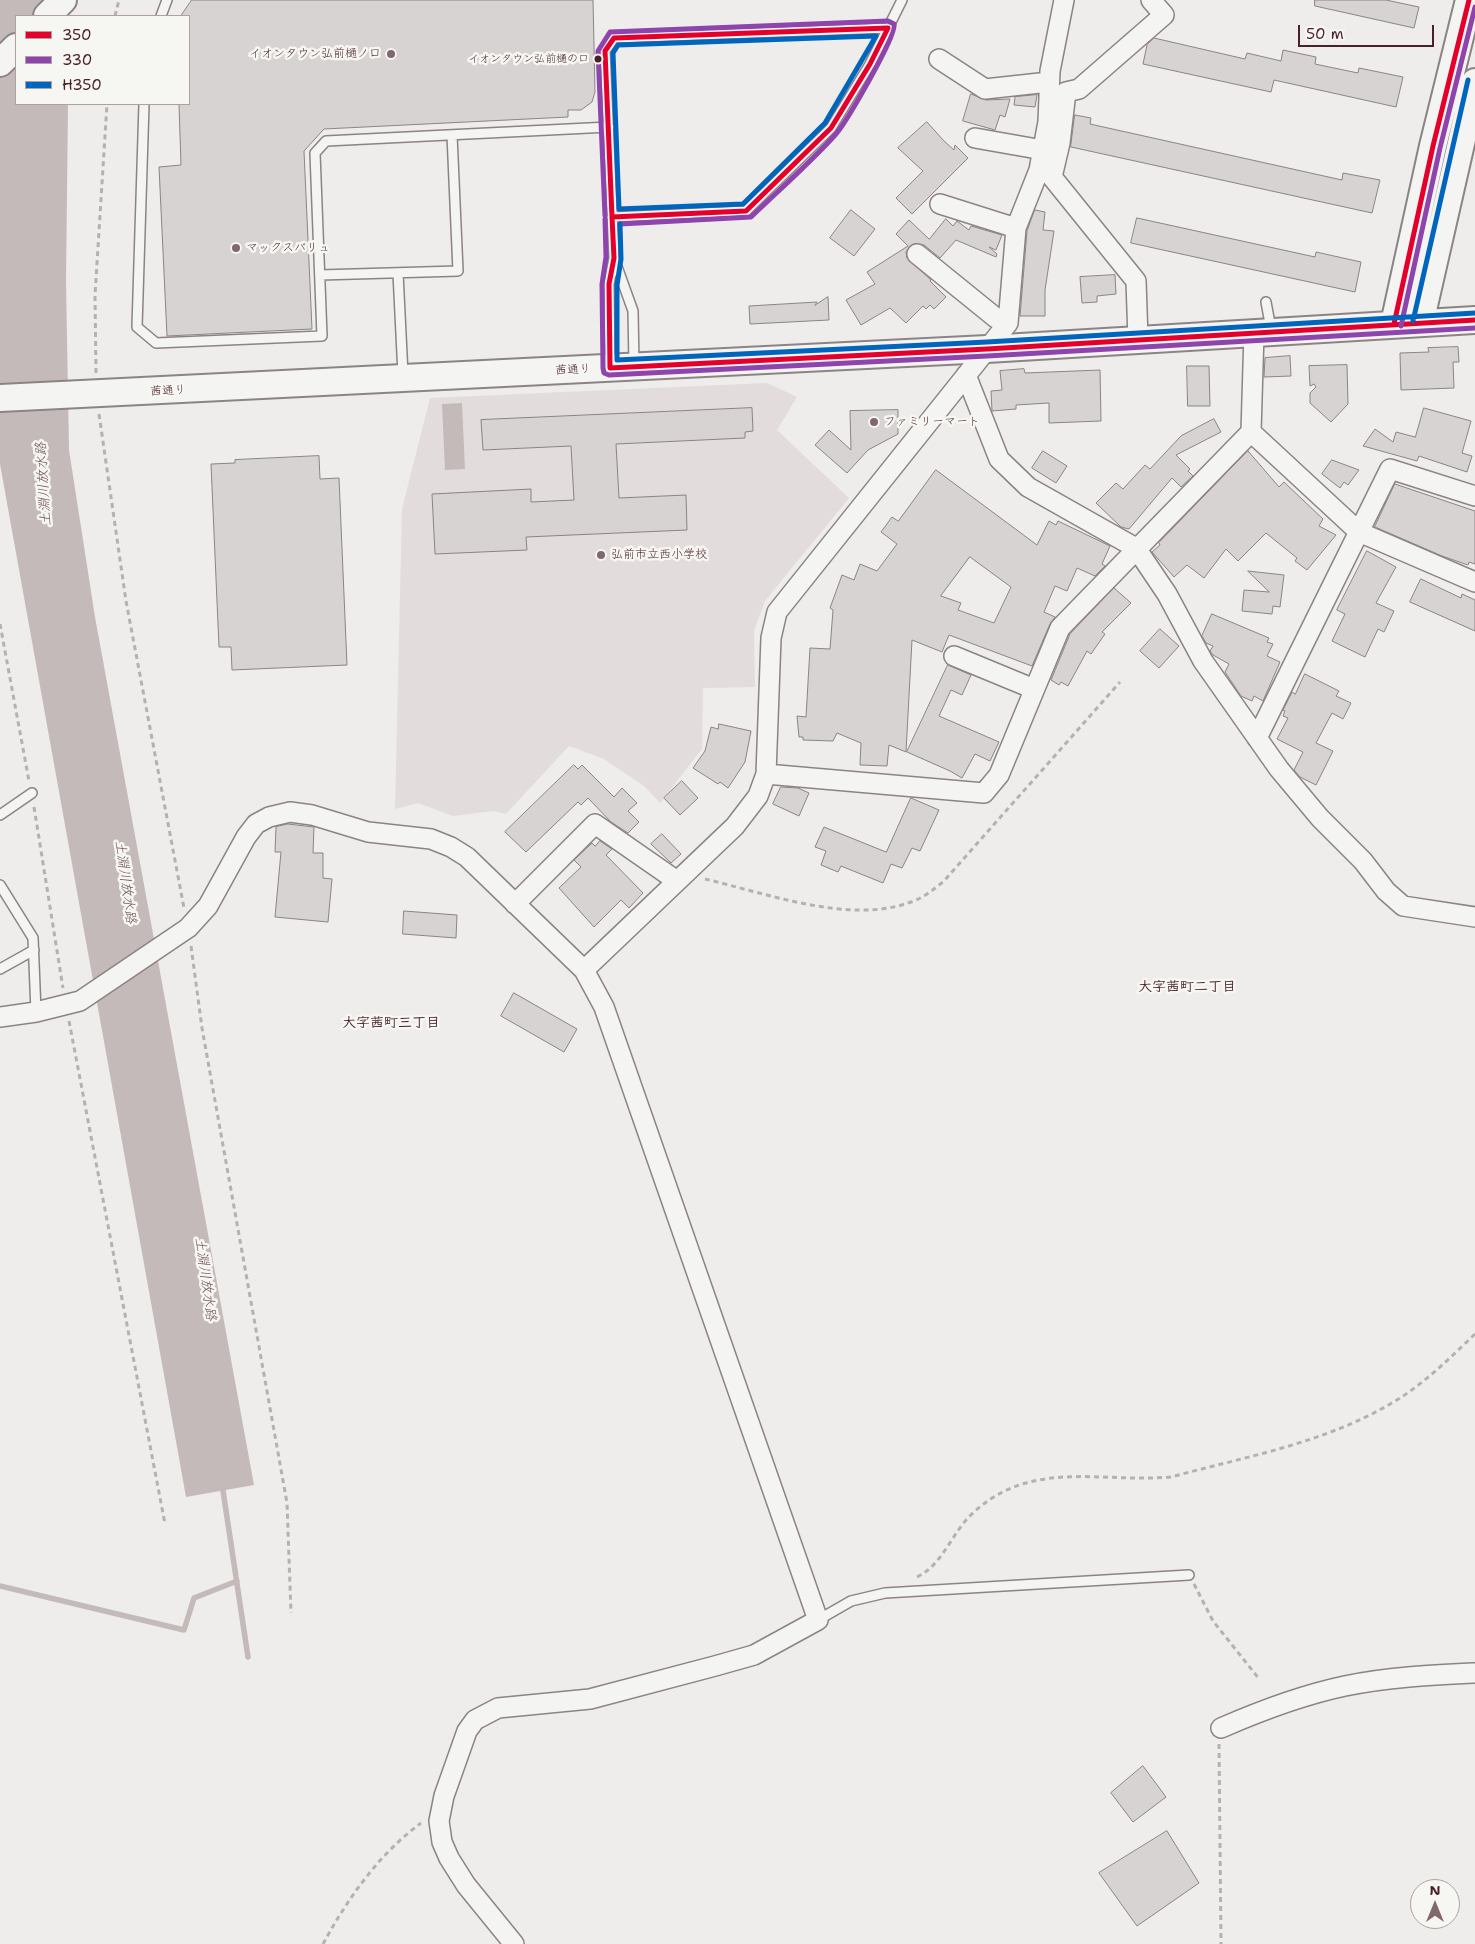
<!DOCTYPE html>
<meta charset="utf-8">
<style>
body{margin:0}
#map{position:relative;width:1475px;height:1944px;overflow:hidden;background:#eeedeb;font-family:"Shantell Sans",sans-serif}
canvas{display:block}
.legend{position:absolute;left:15px;top:15px;width:175px;height:90px;box-sizing:border-box;background:#f6f6f2;border:1px solid #b1a0a2;margin:0;padding:6px 9px;list-style:none;font-size:15px;color:#4a1f2b}
.legend li{display:flex;align-items:center;gap:10px;height:25px}
.legend b{width:25px;border:1px solid #b1a0a2}
.north{position:absolute;left:1410px;top:1879px;width:50px;height:50px;box-sizing:border-box;background:#f6f6f2;border:1px solid #b1a0a2;border-radius:50%;rotate:0deg;font-size:14px;font-weight:700;line-height:20px;text-align:center;color:#4a1f2b}
.north::after{content:'';display:block;margin:auto;width:18px;height:22px;background:#83676e;clip-path:polygon(50% 0,100% 100%,50% 72%,0 100%)}
.scale{position:absolute;left:1298px;top:25px;width:136px;height:22px;box-sizing:border-box;border:2px solid #4a1f2b;border-top:0;padding-left:6px;font-size:15px;line-height:18px;white-space:nowrap;color:#4a1f2b;-webkit-text-stroke:4px #f6f6f2;paint-order:stroke}
</style>
<div id="map">
<canvas width="1475" height="1944"></canvas>
<ul class="legend">
<li><b style="height:6px;background:#e4002b"></b>350</li>
<li><b style="height:6px;background:#8e44ad"></b>330</li>
<li><b style="height:6px;background:#0065bd"></b>H350</li>
</ul>
<div class="north">N</div>
<div class="scale">50 m</div>
</div>
<script>
const ctx = document.querySelector('canvas').getContext('2d');
ctx.lineJoin = 'round';
function fill(path, color) { ctx.fillStyle = color; ctx.fill(path, 'evenodd'); }
function trace(path, color, width, dash) { ctx.strokeStyle = color; ctx.lineWidth = width; ctx.lineCap = dash ? 'butt' : 'round'; ctx.setLineDash(dash || []); ctx.stroke(path); }
function drawText(font, color, halo, rows, align = 'center') {
  ctx.font = font + ' "Shantell Sans","Klee One",sans-serif'; ctx.lineWidth = 5; ctx.setLineDash([]); ctx.textBaseline = 'middle'; ctx.strokeStyle = halo; ctx.fillStyle = color; for (const [text, x, y, turn = 0] of rows) {
    ctx.save(); ctx.translate(x, y); ctx.rotate((+turn || 0) * Math.PI / 180); ctx.textAlign = isNaN(turn) ? turn : align; if (halo) ctx.strokeText(text, 0, 0); ctx.fillText(text, 0, 0); ctx.restore();
  }
}
const built = new Path2D(`
 M767,383L797,397L777,430L849,498L765,601L754,631L755,687L703,688L702,749L660,803L644,786L604,759L569,746L506,814L494,811L453,816L418,803L395,809L402,509L430,398Z`);
const water = new Path2D(`
 M0,0H68V16H16V104H68L66,281L69,450L95,617L254,1485L186,1497L0,464Z
 M462,403L465,469L445,470L442,404Z`);
const stream = new Path2D(`
 M222,1484L248,1657
 M0,1586L184,1630L194,1598L237,1581`);
const building = new Path2D(`
 M192,0H593L595,92L592,102L581,110H568V117L324,129L304,151L312,329L167,336L159,167L181,165L179,104H189V16H181Z
 M1315,0H1386L1419,7L1414,28L1315,6Z
 M1154,38L1245,59L1247,53L1281,61L1283,50L1316,57L1315,64L1358,73L1359,68L1403,77L1396,107L1274,80L1271,92L1143,64L1147,45Z
 M971,94L986,100L1010,99L1005,117L1000,115L995,130L963,121Z
 M1037,95L1035,107L1014,105L1015,97Z
 M1075,115L1091,118L1090,124L1342,180L1343,173L1380,180L1372,213L1071,147Z
 M927,122L944,141L954,150L955,145L968,158L912,214L896,198L923,171L898,148Z
 M851,210L875,229L854,256L830,238Z
 M1035,210L1045,212L1043,230L1054,231L1045,290V316H1020L1027,231Z
 M1137,218L1315,257L1316,252L1361,262L1355,292L1131,243Z
 M946,219L953,226L957,221L969,230L971,226L1002,235L996,250L989,247L997,254L996,257L956,240L940,258L924,245L913,244L906,252L907,258L931,280L930,281L946,297L934,309L930,305L926,309L923,306L906,323L890,308L861,325L846,300L875,284L867,272L908,246L896,234L909,220L929,239Z
 M1115,275L1116,294L1097,296V302L1082,303L1080,277Z
 M828,297L829,320L750,324L749,306L817,302L815,305Z
 M1458,347L1459,362H1453L1454,388L1401,390L1400,353L1429,352L1428,348Z
 M1290,356L1291,376L1264,377L1265,358Z
 M1347,365L1348,404L1331,422L1310,403V393L1316,387L1314,384L1310,386L1309,366Z
 M1187,366H1209L1210,406H1188Z
 M1024,369L1025,373L1100,370L1101,421L1049,423V403L1016,405V409L992,411L991,391L1002,390L1000,371Z
 M752,408L753,431L745,432V438L616,444L619,498L686,495L687,530L526,537L527,550L435,554L432,494L531,489V502L574,500L571,446L483,450L481,420Z
 M1424,408L1471,421L1462,453L1472,456L1467,472L1419,456L1417,461L1363,446L1375,429L1393,442L1396,432L1415,437Z
 M898,410V434L868,450L847,473L815,445L829,430L851,450L850,411Z
 M1214,419L1221,432L1176,455L1190,469L1188,471L1193,476L1181,487L1172,478L1129,529L1121,527L1096,503L1116,483L1123,489L1145,465L1150,469L1181,436Z
 M1043,451L1067,466L1056,483L1032,468Z
 M1248,451L1279,487L1284,482L1323,519L1319,526L1336,535L1307,570L1295,561L1297,558L1266,533L1238,561L1226,549L1204,578L1187,565L1174,577L1152,552L1160,545L1159,543Z
 M319,456L320,479L339,478L347,665L232,670L231,647H219L211,464L235,463V460Z
 M1332,460L1359,470L1348,485L1344,482L1340,488L1322,474Z
 M936,470L1037,545L1049,521L1056,525L1058,521L1110,546L1102,564L1105,566L1095,576L1077,568L1067,591L1055,586L1044,612L1055,617L1050,624L1032,666L949,635L942,652L912,640L906,752L889,745L887,766L860,765L861,743L837,733L833,741L803,740V737H799L797,716L806,717L810,648L830,649L833,610L830,608L842,575L854,580L860,564L877,571L897,544L881,532L892,517L898,521ZM970,557L1011,587L994,623L958,610L961,603L941,596Z
 M1395,484L1475,511V564L1469,562L1468,565L1442,556L1375,527Z
 M1367,551L1396,567L1376,603L1394,611L1384,632L1378,629L1365,657L1332,641L1345,614L1337,610Z
 M1248,571L1284,575L1280,607L1273,606L1272,614L1242,611L1244,590L1269,592Z
 M1421,579L1461,598L1462,594L1475,600V631L1410,602Z
 M1114,588L1131,603L1102,632L1105,634L1091,654L1087,651L1068,686L1061,682L1059,685L1051,680L1070,634Z
 M1212,614L1269,638L1267,642L1273,644L1267,656L1280,662L1263,701L1254,696L1252,701L1241,696L1225,672L1229,664L1213,655L1210,651L1213,646L1206,643L1202,636Z
 M1160,629L1179,646L1159,668L1140,651Z
 M948,665L971,675L962,695L951,690L939,716L999,742L990,761L975,754L962,778L950,771L907,752Z
 M1305,674L1339,691L1336,696L1351,703L1343,719L1332,713L1316,743L1333,751L1316,785L1300,777L1294,770L1303,752L1277,739L1288,718L1283,716L1285,711L1283,710L1292,692L1295,694Z
 M719,724L751,731L745,762L728,788L720,782L718,784L693,768L705,751L711,727L718,729Z
 M574,765L578,769L582,765L614,797L622,788L637,803L628,811L639,822L628,833L611,822L588,798L581,805L578,802L526,852L505,832Z
 M682,781L698,798L680,815L664,798Z
 M781,787L798,788L809,793L799,816L773,804Z
 M911,798L939,810L920,851L912,848L902,868L891,864L883,883L841,866L838,872L821,865L826,851L815,847L824,827L886,852Z
 M288,824L314,827L313,853H323V878L332,879L328,922L275,917L281,852H275L276,827Z
 M662,834L681,854L671,863L651,844Z
 M600,841L612,849L606,855L643,893L629,908L621,900L594,927L559,888L581,867L574,860L592,843L595,846Z
 M404,911L457,915L456,938L403,934Z
 M514,993L577,1029L564,1052L501,1016Z
 M1143,1766L1166,1797L1133,1822L1111,1793Z
 M1167,1831L1199,1883L1137,1926L1099,1873Z`);
const path = new Path2D(`
 M115,16L119,0
 M96,373L95,295L107,104
 M99,414L126,601L184,908
 M0,624L29,781
 M34,807L63,988
 M705,879C765,893 848,924 908,903C922,899 933,890 944,881L1120,682
 M191,946L202,1028L287,1503L291,1613
 M69,1021L165,1524
 M917,1577C944,1564 952,1531 974,1512C1032,1459 1100,1483 1171,1477C1248,1456 1331,1442 1400,1398C1428,1380 1451,1357 1475,1334
 M1194,1584L1213,1621L1260,1680
 M1219,1744L1221,1944
 M323,1944C348,1898 379,1854 421,1823`);
const lane = new Path2D(`
 M161,16L167,0
 M144,104L137,327L156,343L322,336L315,153L326,141L609,127
 M612,217L746,211L831,128L870,64L902,0
 M615,261L633,311L634,364
 M398,273L403,375
 M320,275L458,271L452,135
 M1266,302L1271,329
 M610,365L609,284L614,258L605,51L614,38L888,28
 M0,815L32,793
 M0,885L33,938L36,1012
 M0,969L34,950
 M818,1620L851,1601L885,1593L1189,1575`);
const street = new Path2D(`
 M939,59L985,89L1049,82
 M975,138L1043,150
 M940,204L1016,228
 M917,254L996,318L1008,323
 M1254,333L1251,432L1359,532L1475,582
 M1138,339L1136,281L1052,177L1060,143L1066,92L1079,89L1164,15L1151,0
 M966,375L999,459L1028,487L1136,548L1167,594L1203,661L1279,769L1320,818L1363,861L1386,891L1403,906L1475,917
 M954,656L1034,689
 M1257,738L1390,469L1475,496
 M766,774L984,793L999,775L1060,628L1251,432
 M515,904L595,824L677,881
 M584,970L735,826L758,796L766,774L771,638L777,612L1008,323L1016,228L1039,170L1048,122L1050,71L1064,0
 M0,1017L36,1012L80,1001L188,928L208,906L246,837L256,824L269,817L290,812L312,815L368,832L431,839L451,847L467,857L584,970L604,1007L818,1620L754,1655L715,1666L590,1699L498,1708L475,1720L467,1731L444,1796L439,1821L442,1842L449,1858L466,1885L514,1944
 M1221,1728C1260,1711 1302,1695 1345,1686C1387,1677 1432,1675 1475,1673`);
const secondary = new Path2D(`
 M47,16L63,0
 M0,63L16,47
 M1420,323L1475,82
 M1394,324L1433,146L1469,0
 M0,398L987,349L1475,320`);
const bus1 = new Path2D(`
 M888,28L870,64L831,128L746,211L612,217L605,51L614,38Z
 M612,217L614,258L609,284L610,368L987,349L1475,320
 M1394,324L1433,146L1469,0`);
const bus2 = new Path2D(`
 M605,216L598,51L610,32L888,21L894,24C898,34 846,122 836,134C810,163 779,190 751,217L620,224
 M605,219L606,257L602,284L603,368L604,373L609,375L987,356L1475,328
 M1401,326L1440,148L1475,7`);
const bus3 = new Path2D(`
 M876,36L825,123L743,204L619,209L613,53L618,45Z
 M620,224L621,259L617,285V360L987,342L1475,313
 M1413,321L1468,80`);
const markers = [
 [391,54,5,"#83676e"],
 [598,59,4.5,"#4a1f2b"],
 [236,248,5,"#83676e"],
 [874,422,5,"#83676e"],
 [601,555,5,"#83676e"]
];
const busNames = [
 ["イオンタウン弘前樋の口",589,59]
];
const poiNames = [
 ["イオンタウン弘前樋ノ口",381,54,"right"],
 ["マックスバリュ",246,248],
 ["ファミリーマート",884,422],
 ["弘前市立西小学校",611,555]
];
const streetNames = [
 ["茜通り",573,370,-3],
 ["茜通り",168,391,-3]
];
const waterNames = [
 ["土淵川放水路",44,484,-94],
 ["土淵川放水路",125,882,82],
 ["土淵川放水路",205,1279,82]
];
const neighbourhoodNames = [
 ["大字茜町二丁目",1187,987],
 ["大字茜町三丁目",391,1023]
];
fill(built, '#e2dddc');
fill(water, '#c5baba');
trace(stream, '#c5baba', 5.5);
fill(building, '#d6d3d2');
trace(building, '#8c8385', 1);
trace(lane, '#8c8385', 12);
trace(street, '#8c8385', 22);
trace(secondary, '#8c8385', 30);
trace(path, '#b5b1b0', 3, [5, 4]);
trace(lane, '#f4f4f2', 9);
trace(street, '#f4f4f2', 19);
trace(secondary, '#f4f4f2', 26);
trace(bus1, '#e4002b', 5);
trace(bus2, '#8e44ad', 5);
trace(bus3, '#0065bd', 5);
for (const [x, y, r, color] of markers) { const dot = new Path2D(); dot.arc(x, y, r, 0, 2 * Math.PI); ctx.fillStyle = color; ctx.fill(dot); trace(dot, '#f6f6f2', 2); }
drawText('11px', '#4a1f2b', '#f6f6f2', busNames, 'right');
drawText('12px', '#4a1f2b', '#f6f6f2', poiNames, 'left');
drawText('12px', '#4a1f2b', '#f6f6f2', streetNames);
drawText('italic 14px', '#6f4e56', '#f6f6f2', waterNames);
drawText('bold 14px', '#4a1f2b', '#f6f6f2', neighbourhoodNames);
</script>
